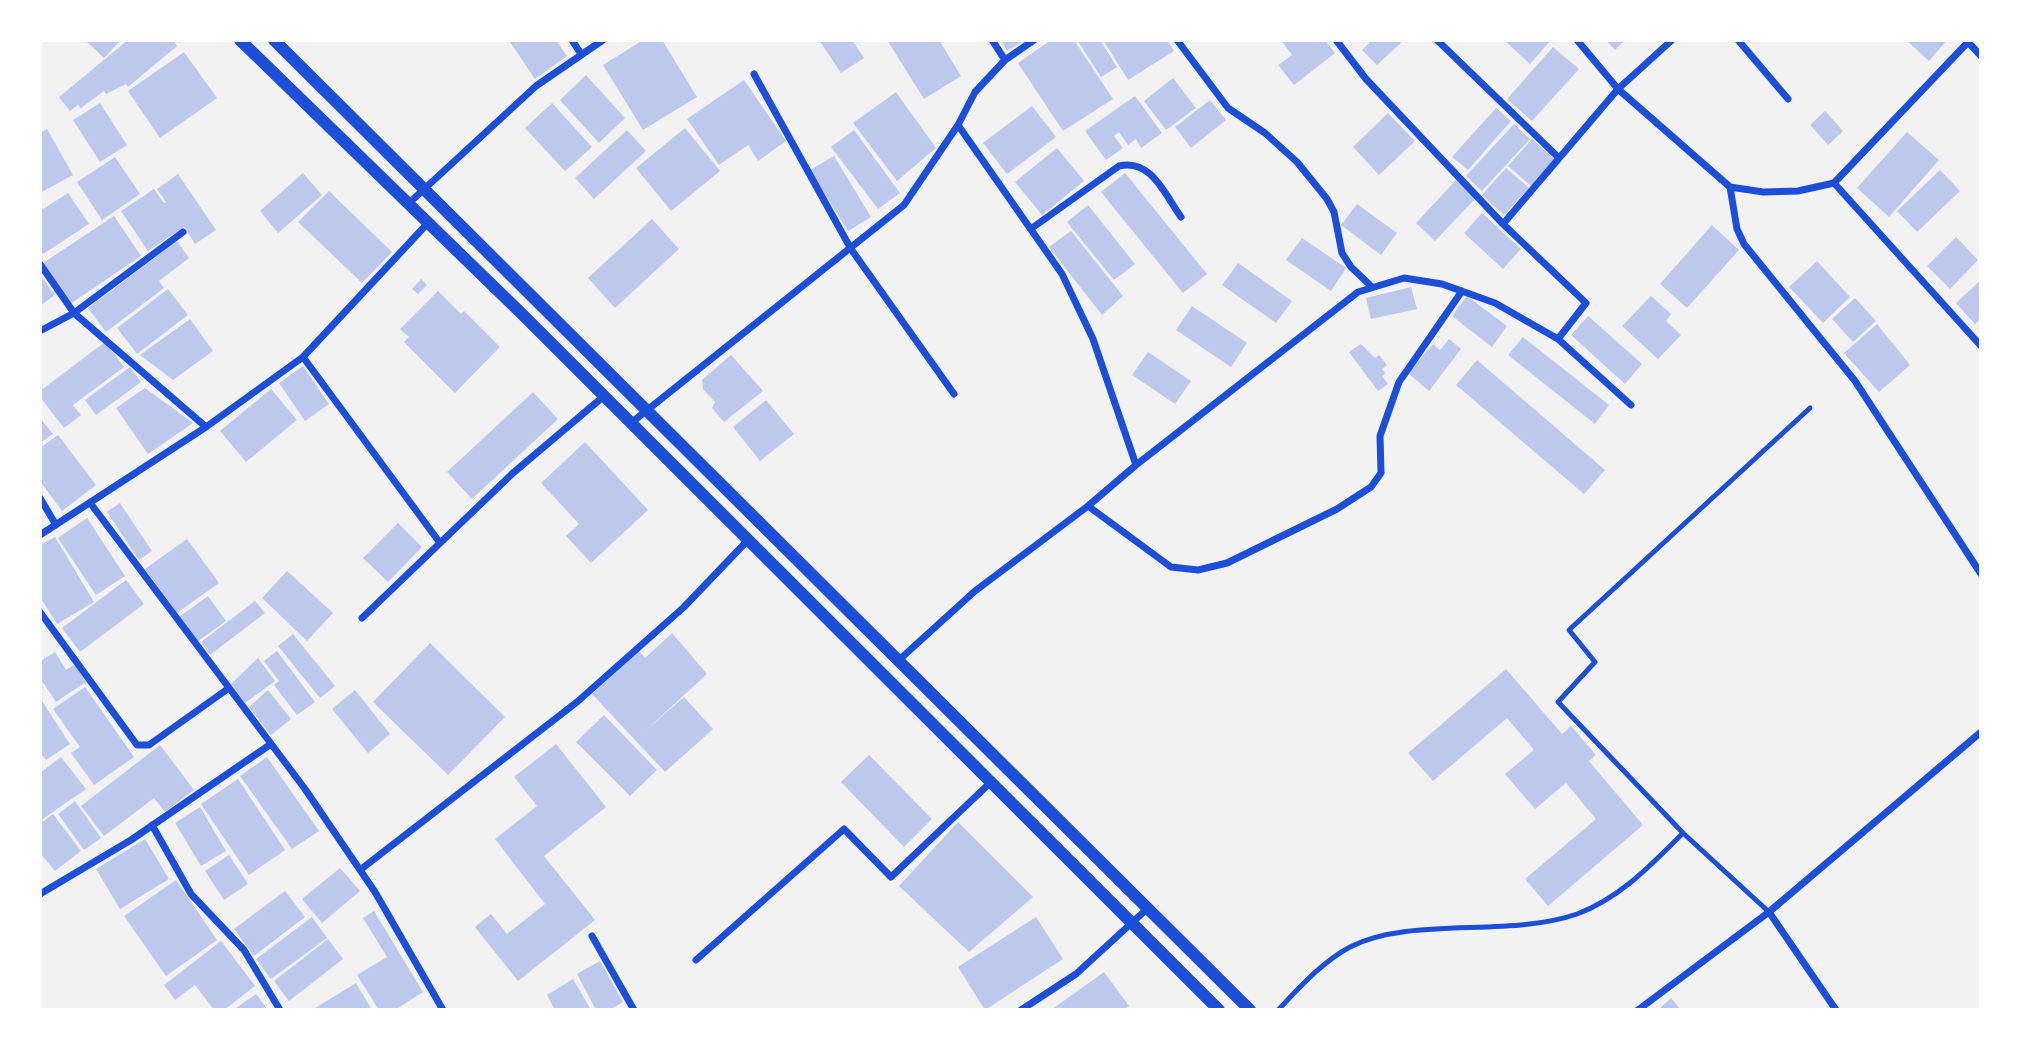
<!DOCTYPE html>
<style>
body{margin:0}
#map{position:relative;width:2021px;height:1050px;overflow:hidden;background:#f2f2f2;font-family:Raleway,sans-serif}
canvas{display:block}
.frame{position:absolute;inset:0;border:42px solid #fff;pointer-events:none}
</style>
<div id="map">
<canvas width="2021" height="1050"></canvas>
<div class="frame"></div>
</div>
<script>
const ctx = document.querySelector('canvas').getContext('2d');
ctx.lineJoin = 'round';
function fill(path, color) { ctx.fillStyle = color; ctx.fill(path, 'evenodd'); }
function trace(path, color, width, dash) { ctx.strokeStyle = color; ctx.lineWidth = width; ctx.lineCap = dash ? 'butt' : 'round'; ctx.setLineDash(dash || []); ctx.stroke(path); }
const building = new Path2D(`
 M85,40H121L104,58Z
 M128,40H173L177,46L128,87L126,84L106,94L104,91L81,108L78,105L70,111L59,97Z
 M513,40H556L567,56L535,79L510,42Z
 M643,40H662L697,97L643,130L603,65Z
 M819,40H852L864,58L841,73Z
 M887,40H939L961,76L924,99Z
 M1001,40H1025L1007,51Z
 M1051,40H1074L1113,99L1063,131L1018,63Z
 M1077,40H1100L1117,67L1101,77Z
 M1103,40H1167L1174,51L1128,80Z
 M1281,40H1325L1335,53L1294,85L1278,65L1292,55Z
 M1372,40H1404L1377,65L1362,50Z
 M1504,40H1551L1530,64Z
 M1606,40H1625L1615,50Z
 M1906,40H1947L1929,61Z
 M1553,47L1579,69L1532,121L1507,99Z
 M184,52L217,98L160,138L128,91Z
 M586,75L625,118L599,143L560,100Z
 M1173,78L1196,108L1166,130L1144,101Z
 M744,80L786,141L758,161L748,145L719,165L687,119Z
 M896,92L936,148L897,181L853,123Z
 M1135,96L1162,133L1141,148L1136,139L1128,145L1119,132L1114,136L1123,148L1106,160L1085,131Z
 M1210,100L1226,120L1191,148L1175,127Z
 M100,103L127,145L100,162L73,120Z
 M552,103L592,147L565,171L525,128Z
 M1032,106L1056,137L1007,174L983,143Z
 M1496,108L1511,121L1468,170L1452,157Z
 M1825,111L1843,131L1828,145L1810,125Z
 M1388,113L1415,141L1379,175L1353,147Z
 M1514,124L1530,139L1482,191L1466,176Z
 M685,128L720,171L671,211L636,168Z
 M47,129L73,175L40,193V133Z
 M627,130L646,151L594,199L575,178Z
 M854,130L900,193L878,209L831,147Z
 M1907,132L1939,160L1889,217L1857,188Z
 M1532,139L1554,159L1531,186L1508,166Z
 M1057,148L1084,181L1042,215L1015,182Z
 M834,156L871,217L848,231L810,170Z
 M115,157L140,194L102,220L77,182Z
 M1506,168L1529,188L1504,215L1482,195Z
 M1940,170L1960,191L1917,232L1897,211Z
 M303,173L322,195L278,233L260,211Z
 M1125,173L1207,274L1183,293L1101,192Z
 M178,174L216,230L195,244L184,227L148,251L121,211L154,189L164,203L166,202L157,189Z
 M1456,180L1476,198L1435,241L1416,223Z
 M329,191L392,252L362,283L298,222Z
 M68,193L89,224L43,254L40,249V211Z
 M1357,204L1397,233L1381,255L1341,225Z
 M1088,205L1135,264L1114,280L1067,222Z
 M1482,213L1521,249L1503,269L1464,233Z
 M114,216L141,256L70,304L43,263Z
 M652,219L679,249L615,308L588,278Z
 M1712,225L1739,250L1687,308L1660,284Z
 M1071,231L1123,296L1102,315L1049,247Z
 M1956,237L1978,260L1950,289L1927,266Z
 M1302,238L1346,268L1331,291L1286,260Z
 M177,241L189,258L159,281L164,288L106,332L88,308Z
 M1817,261L1850,297L1823,323L1789,287Z
 M1238,263L1292,301L1276,323L1222,285Z
 M40,275L55,295L40,306Z
 M421,279L427,285L418,294L412,289Z
 M1981,280V319L1975,324L1956,303Z
 M1411,287L1417,309L1371,319L1366,298Z
 M168,289L188,315L137,354L117,328Z
 M438,291L461,314L464,311L500,347L455,393L404,342L409,337L400,329Z
 M1467,296L1507,326L1492,347L1452,316Z
 M1651,296L1671,314L1666,321L1681,335L1658,359L1622,326Z
 M1855,298L1876,321L1853,342L1832,319Z
 M1192,306L1247,343L1231,367L1176,330Z
 M1588,316L1642,364L1625,384L1571,335Z
 M190,319L213,351L173,380L140,355Z
 M1877,324L1910,365L1879,392L1844,353Z
 M1523,337L1609,405L1595,424L1508,355Z
 M1449,339L1461,349L1429,391L1408,373L1433,344L1440,350Z
 M105,342L124,367L73,405L81,415L64,428L40,397V391Z
 M1361,344L1375,358L1379,355L1387,365L1382,369L1385,373L1382,376L1388,384L1378,391L1349,352Z
 M1148,352L1191,381L1175,404L1132,375Z
 M731,355L763,391L724,422L712,408L715,402L703,389L702,380Z
 M1477,360L1605,470L1584,494L1456,385Z
 M303,366L329,404L305,421L279,383Z
 M130,367L141,382L96,415L85,400Z
 M145,388L193,423L148,454L116,408Z
 M271,389L297,420L246,462L220,431Z
 M533,392L558,419L472,499L447,472Z
 M766,400L794,434L760,461L733,427Z
 M40,418L53,434L40,443Z
 M58,435L96,485L62,511L40,481V448Z
 M585,442L648,510L591,563L566,536L579,524L541,483Z
 M120,503L152,551L139,560L107,512Z
 M87,518L125,576L96,595L58,538Z
 M398,523L422,547L388,582L363,558Z
 M55,537L94,602L57,624L40,597V545Z
 M187,539L219,583L177,613L145,569Z
 M287,571L333,613L307,641L262,598Z
 M126,580L144,604L80,652L62,628Z
 M208,596L226,621L197,642L179,617Z
 M255,601L265,613L210,655L201,642Z
 M672,633L707,674L646,730L684,697L713,729L665,772L592,694L639,651L645,658Z
 M293,634L335,686L320,698L278,646Z
 M430,643L505,717L448,775L373,702Z
 M277,651L315,702L297,715L274,685L279,681L264,661Z
 M55,652L66,670L75,664L86,682L56,702L40,678V661Z
 M258,658L275,681L245,703L231,684Z
 M1506,669L1562,734L1571,726L1596,755L1589,761L1643,825L1548,906L1525,879L1596,819L1566,783L1535,809L1505,774L1534,750L1507,718L1433,781L1408,753Z
 M85,687L134,757L94,785L71,753L80,747L53,709Z
 M268,690L291,719L271,735L249,707Z
 M355,690L390,734L368,753L332,709Z
 M40,698L70,744L46,760L40,752Z
 M604,715L657,770L630,796L576,742Z
 M556,744L606,807L544,856L595,920L518,981L475,927L491,914L507,934L545,904L495,839L537,806L514,777Z
 M160,745L194,790L165,812L154,798L104,836L81,806Z
 M869,755L932,819L904,847L841,782Z
 M61,757L86,789L40,821V773Z
 M267,757L319,831L292,849L240,776Z
 M238,779L285,850L249,875L201,804Z
 M75,801L101,838L84,850L58,814Z
 M200,807L226,851L201,866L175,823Z
 M53,814L81,851L55,871L40,853V824Z
 M958,822L1033,897L969,952L899,886Z
 M145,839L169,879L120,909L96,869Z
 M229,855L248,884L224,900L205,871Z
 M340,868L360,891L322,923L302,899Z
 M176,880L217,940L166,976L124,916Z
 M285,891L305,917L254,956L234,929Z
 M374,911L423,992L395,1010H379L357,975L387,957L363,918Z
 M312,917L327,938L271,979L256,959Z
 M1036,917L1063,959L985,1010L958,967Z
 M328,939L343,959L289,1001L274,981Z
 M221,941L255,986L224,1010H214L195,985L175,1000L164,985Z
 M600,961L623,1002L609,1010H596L577,974Z
 M1104,972L1129,1006L1124,1010H1051Z
 M573,979L591,1010H555L547,995Z
 M356,983L372,1010H312Z
 M256,994L268,1010H233Z
 M1671,998L1681,1010H1658Z`);
const service = new Path2D(`
 M1769,912L1683,833L1558,702L1595,662L1569,630L1810,408
 M1278,1010C1300,987 1322,962 1350,947C1411,916 1509,938 1577,914C1620,898 1651,865 1683,833`);
const minor = new Path2D(`
 M572,40L581,54
 M992,40L1005,60
 M1177,40L1228,108L1265,133L1297,162L1327,199L1334,212L1342,253L1351,267L1372,287
 M1336,40L1366,79L1503,224L1586,303L1558,339
 M1437,40L1559,158
 M1577,40L1618,89L1730,187L1737,229L1744,244L1855,381L1981,574
 M1738,40L1788,99
 M1968,42L1981,56
 M754,74L851,249L954,394
 M958,125L1062,274L1093,339L1136,465
 M1834,183L1981,346
 M1730,187L1763,192L1798,191L1834,183L1970,40
 M408,204L536,86L603,40
 M1503,224L1618,89L1672,40
 M1032,228L1119,166C1151,158 1165,195 1181,217
 M40,264L74,313L206,427
 M40,331L74,313L183,232
 M303,357L440,543
 M631,423L904,205L958,125L975,92L1005,60L1034,40
 M40,498L56,525
 M91,504L305,789L375,892L443,1010
 M1088,506L1171,567L1198,570L1227,563L1337,509L1371,487L1381,473L1380,436L1399,382L1462,291
 M40,535L206,427L303,357L427,224
 M40,612L137,745H149L229,688
 M362,618L513,473L604,396
 M899,660L975,591L1088,506L1136,465L1358,292L1404,278L1442,284L1495,303L1558,339L1631,405
 M152,825L191,894L244,950L280,1010
 M360,870L577,702L684,607L748,540
 M40,894L131,840L271,744
 M1769,912L1836,1010
 M592,936L634,1010
 M696,960L844,829L891,877L991,782
 M1021,1010L1076,974L1148,908
 M1638,1010L1769,912L1981,732`);
const tertiary = new Path2D(`
 M240,40L523,315L1219,1010
 M274,40L1250,1010`);
fill(building, '#bdc9ec');
trace(service, '#1d4ed8', 5);
trace(minor, '#1d4ed8', 7);
trace(tertiary, '#1d4ed8', 12);
</script>
